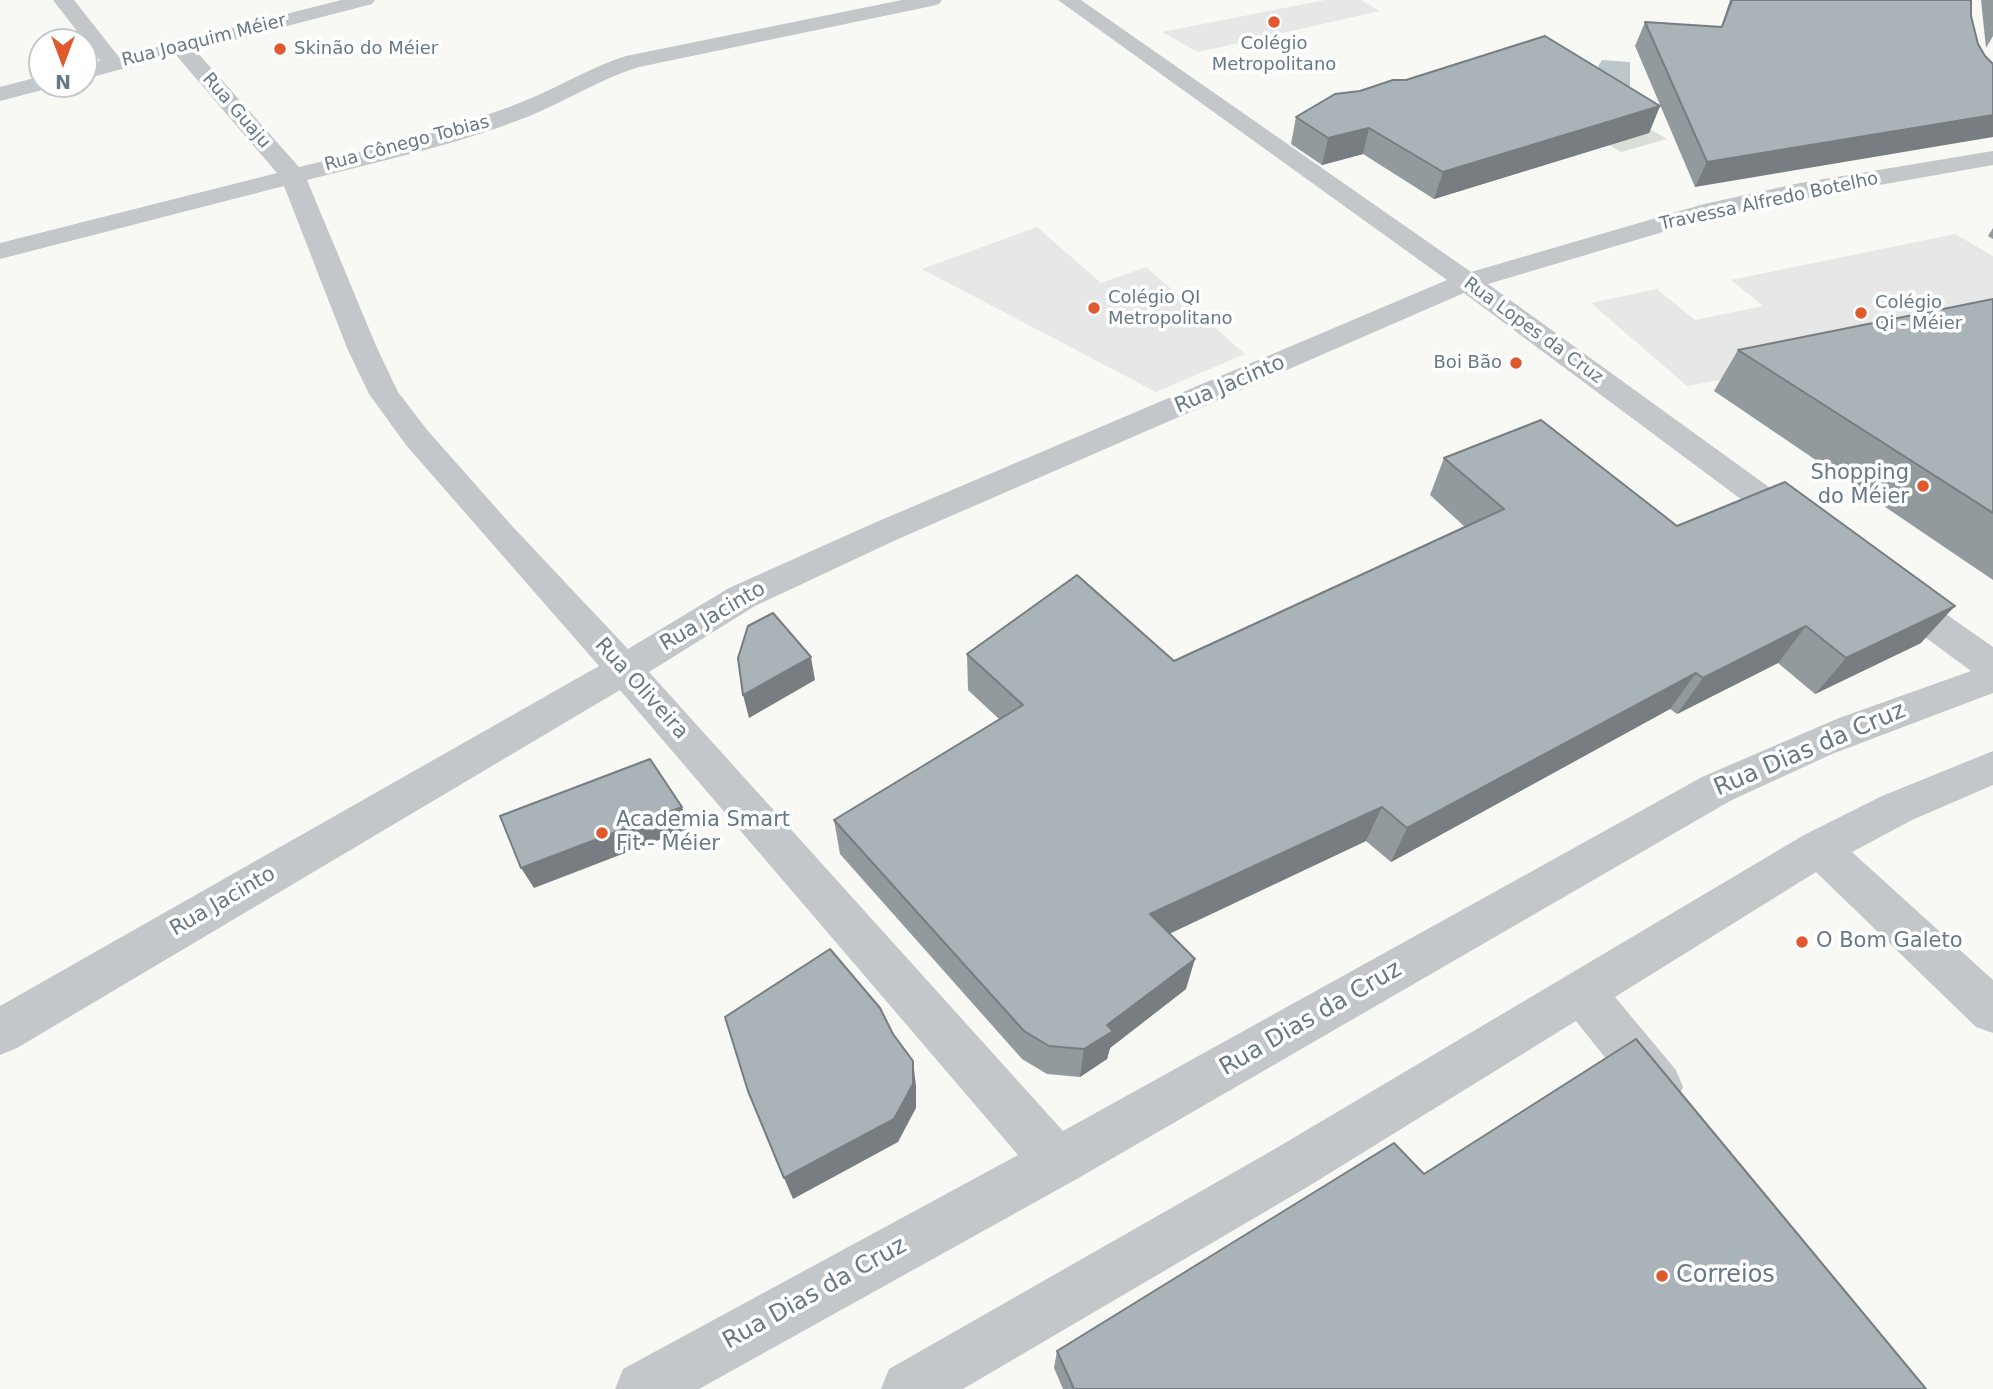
<!DOCTYPE html>
<meta charset="utf-8">
<style>
body{margin:0}
#map{position:relative;width:1993px;height:1389px;overflow:hidden;background:#f8f8f5;font-family:"DejaVu Sans",sans-serif}
canvas{display:block}
.north{position:absolute;left:28px;top:28px;width:70px;height:70px;box-sizing:border-box;background:#fff;border:2px solid #c2c9cf;border-radius:50%;rotate:180deg;font-size:19px;font-weight:700;line-height:28px;text-align:center;color:#677886}
.north::after{content:'';display:block;margin:auto;width:24px;height:32px;background:#e0592d;clip-path:polygon(50% 0,100% 100%,50% 72%,0 100%)}
</style>
<div id="map">
<canvas width="1993" height="1389"></canvas>
<div class="north">N</div>
</div>
<script>
const ctx = document.querySelector('canvas').getContext('2d');
ctx.lineJoin = 'round';
function fill(path, color) { ctx.fillStyle = color; ctx.fill(path, 'evenodd'); }
function trace(path, color, width, dash) { ctx.strokeStyle = color; ctx.lineWidth = width; ctx.lineCap = dash ? 'butt' : 'round'; ctx.setLineDash(dash || []); ctx.stroke(path); }
function drawText(font, color, halo, rows, align = 'center') {
  ctx.font = font + ' "DejaVu Sans",sans-serif'; ctx.lineWidth = 7; ctx.setLineDash([]); ctx.textBaseline = 'middle'; ctx.strokeStyle = halo; ctx.fillStyle = color; for (const [text, x, y, turn = 0] of rows) {
    ctx.save(); ctx.translate(x, y); ctx.rotate((+turn || 0) * Math.PI / 180); ctx.textAlign = isNaN(turn) ? turn : align; if (halo) ctx.strokeText(text, 0, 0); ctx.fillText(text, 0, 0); ctx.restore();
  }
}
const built = new Path2D(`
 M1325,0H1361L1380,11L1198,52L1162,32Z
 M1037,227L1101,283L1146,267L1245,354L1156,392L922,269Z
 M1955,234L1993,256V330L1687,386L1591,303L1657,289L1695,320L1763,306L1731,280Z`);
const green = new Path2D(`
 M1601,101L1667,139L1621,152L1556,113Z`);
const water = new Path2D(`
 M1602,60L1630,62V103L1598,67Z`);
const minor = new Path2D(`
 M53,0H74L119,57L341,0H375L372,4L195,50L299,167C370,150 440,133 509,107C549,93 585,69 626,56L902,0H942L939,4L932,6L639,67C599,79 565,102 527,117C456,145 381,161 307,180L377,348L398,392L428,431L513,527L628,649L729,588L874,523L1447,280L1058,0H1081L1471,272L1704,204L1800,183L1993,151V165L1800,199L1710,218L1488,284L1809,516L1814,524L1809,532L1797,536L1785,532L1464,293L898,539L755,606L649,672L1063,1131L1702,777L1839,718L1971,671L1880,604L1875,595L1880,586L1893,582L1906,586L1993,647V693L1832,754L1730,801L1075,1180L699,1389H615L623,1369L1018,1155L620,690L17,1048L0,1055V1006L599,666L406,445L369,394L347,348L284,186L0,259V243L277,173L176,55L84,79V65L100,61Z
 M42,76V84H53L50,88L0,101V87Z
 M1993,751V785L1912,820L1852,852L1993,980V1033L1976,1027L1816,872L1615,997L1676,1070L1683,1087L1676,1104L1659,1111L1642,1104L1576,1021L1309,1186L963,1389H881L889,1369L1273,1150L1804,835L1882,796Z`);
const wall = new Path2D(`
 M1730,0H1971L1695,187L1635,46L1645,22L1721,27Z
 M1981,0H1993V36L1986,48Z
 M1660,106L1649,133L1434,199L1363,154L1322,165L1291,144L1296,117Z
 M1993,228V239L1988,236Z
 M1993,299V580L1714,391L1738,350Z
 M1444,458L1677,526L1921,643L1815,694L1778,663L1677,714L1670,709L1391,862L1366,841L1169,934L1186,989L1110,1048L1107,1059L1080,1077L1047,1074L1022,1059L840,854L834,820L999,719L968,690L967,654L1174,661L1465,527L1430,495Z
 M1424,1174L1926,1389H1063L1054,1368L1057,1351Z`);
const shadedWall = new Path2D(`
 M1660,106L1649,133L1434,199L1443,172Z
 M1993,115V137L1695,187L1707,162Z
 M1369,128L1363,154L1322,165L1328,138Z
 M1955,606L1921,643L1815,694L1846,658Z
 M1806,626L1778,663L1677,714L1703,678Z
 M811,657L815,680L749,718L743,695Z
 M1696,673L1670,709L1391,862L1407,828Z
 M682,807L690,828L534,888L521,868Z
 M1382,807L1366,841L1143,946L1150,914Z
 M1195,959L1186,989L1110,1048L1107,1059L1080,1077L1084,1049L1107,1025Z
 M913,1061L916,1086V1108L898,1142L793,1199L784,1178Z`);
const building = new Path2D(`
 M1732,0H1971V16L1978,44L1985,56L1993,64V115L1707,162L1645,22L1722,27Z
 M1545,36L1660,106L1443,172L1369,128L1328,138L1296,117L1335,94L1360,91L1393,80H1406Z
 M1993,299V513L1738,350Z
 M1541,420L1677,526L1785,482L1955,606L1846,658L1806,626L1703,678L1696,673L1407,828L1382,807L1150,914L1195,959L1107,1025L1113,1031L1084,1049L1049,1046L1024,1031L834,820L1023,705L967,654L1077,575L1174,661L1504,509L1444,458Z
 M773,613L811,657L743,695L738,658L748,626Z
 M650,759L682,807L521,868L500,816Z
 M830,949L880,1008L893,1034L913,1061V1084L894,1119L784,1178L748,1091L725,1017Z
 M1636,1039L1926,1389H1074L1057,1351L1394,1143L1424,1174Z`);
const markers = [
 [1274,22,7,"#e0592d"],
 [280,49,7,"#e0592d"],
 [1094,308,7,"#e0592d"],
 [1861,313,7,"#e0592d"],
 [1516,363,7,"#e0592d"],
 [1923,486,7,"#e0592d"],
 [602,833,7,"#e0592d"],
 [1802,942,7,"#e0592d"],
 [1662,1276,7,"#e0592d"]
];
const farStreetnames = [
 ["Rua Joaquim Méier",204,41,-14],
 ["Rua Guaju",236,111,49],
 ["Rua Cônego Tobias",407,144,-15],
 ["Travessa Alfredo Botelho",1769,202,-12],
 ["Rua Lopes da Cruz",1533,331,36]
];
const farPoinames = [
 ["Colégio",1274,44,"center"],
 ["Metropolitano",1274,65,"center"],
 ["Skinão do Méier",294,49],
 ["Colégio QI",1108,298],
 ["Metropolitano",1108,319],
 ["Colégio",1875,303],
 ["Qi - Méier",1875,324],
 ["Boi Bão",1502,363,"right"]
];
const streetNames = [
 ["Rua Jacinto",1230,385,-23],
 ["Rua Jacinto",713,617,-30],
 ["Rua Oliveira",641,689,48],
 ["Rua Jacinto",223,902,-30]
];
const poiNames = [
 ["Shopping",1909,474,"right"],
 ["do Méier",1909,498,"right"],
 ["Academia Smart",616,821],
 ["Fit - Méier",616,845],
 ["O Bom Galeto",1816,942]
];
const nearStreetnames = [
 ["Rua Dias da Cruz",1810,750,-23],
 ["Rua Dias da Cruz",1311,1019,-30],
 ["Rua Dias da Cruz",815,1294,-29]
];
const nearPoinames = [
 ["Correios",1676,1276]
];
fill(built, '#e6e7e6');
fill(green, '#d9dfd6');
fill(water, '#bbc7cb');
fill(minor, '#c3c7ca');
fill(wall, '#929a9e');
fill(shadedWall, '#777d81');
fill(building, '#aab3b8');
trace(building, '#777d81', 2);
for (const [x, y, r, color] of markers) { const dot = new Path2D(); dot.arc(x, y, r, 0, 2 * Math.PI); ctx.fillStyle = color; ctx.fill(dot); trace(dot, '#fff', 2.5); }
drawText('18px', '#677886', '#fff', farStreetnames);
drawText('18px', '#677886', '#fff', farPoinames, 'left');
drawText('21px', '#677886', '#fff', streetNames);
drawText('21px', '#677886', '#fff', poiNames, 'left');
drawText('24px', '#677886', '#fff', nearStreetnames);
drawText('24px', '#677886', '#fff', nearPoinames, 'left');
</script>
